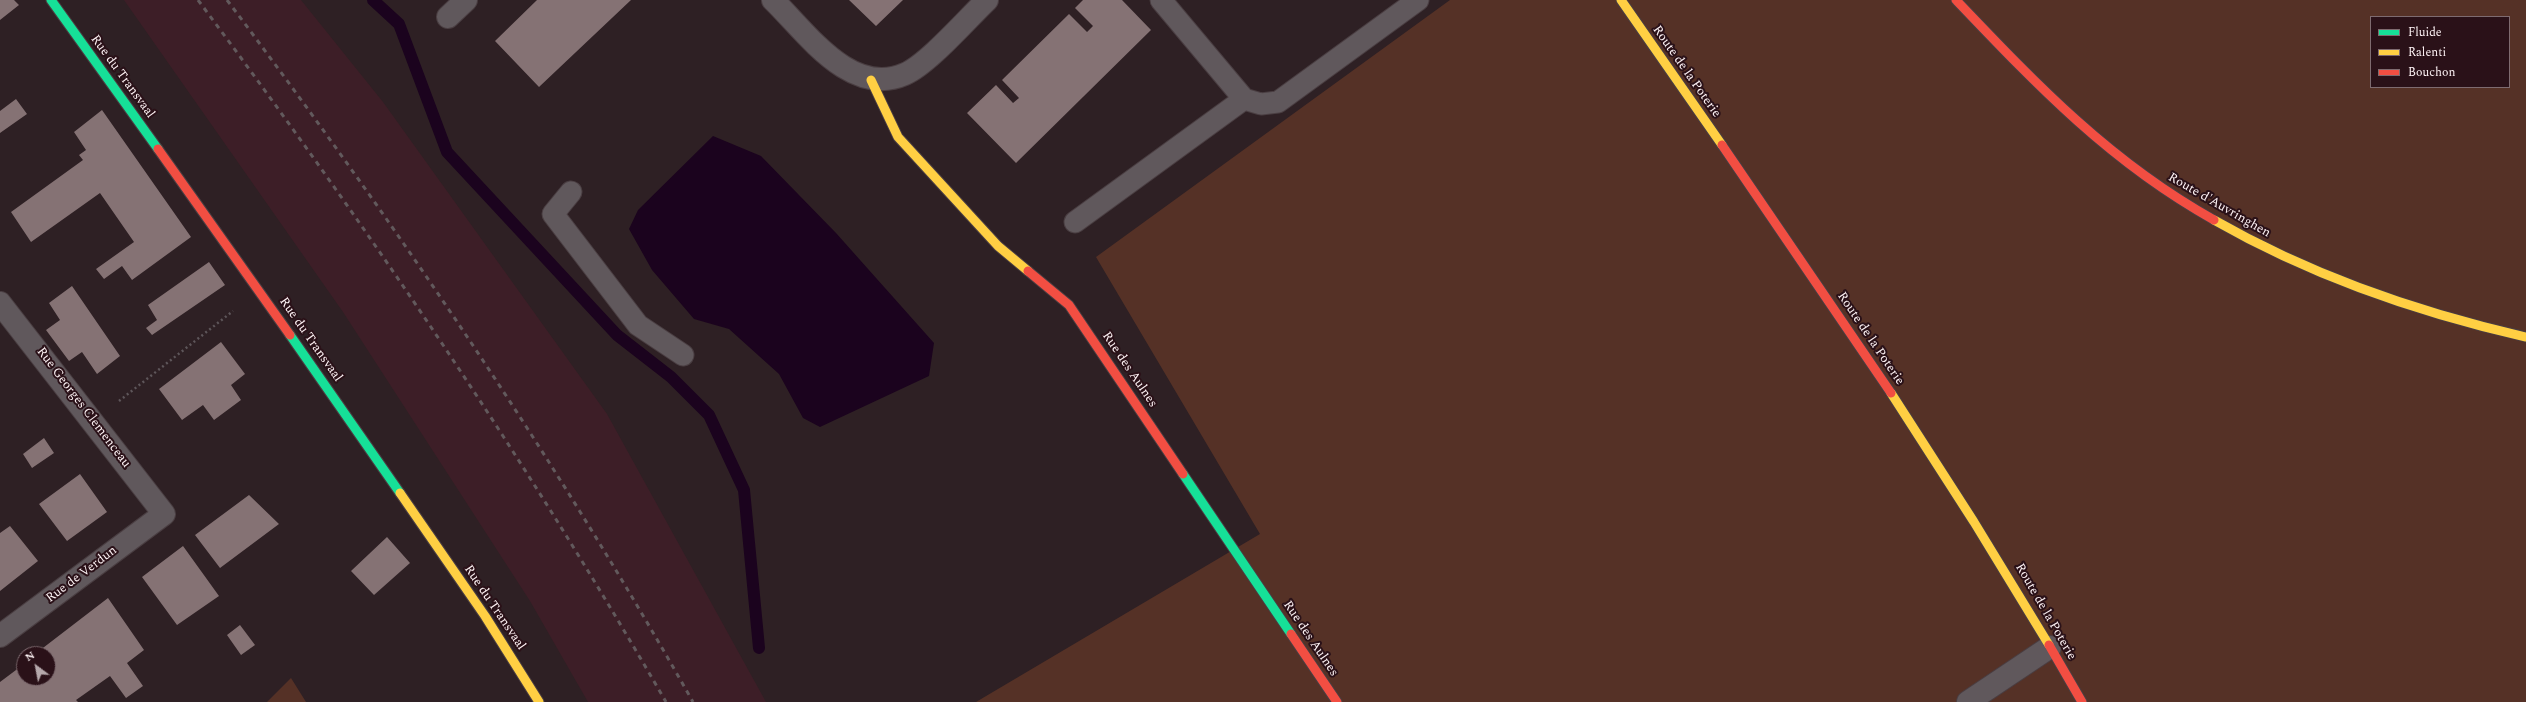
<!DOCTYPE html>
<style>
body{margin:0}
#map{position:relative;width:2526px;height:702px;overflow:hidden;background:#2e2024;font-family:Spectral,serif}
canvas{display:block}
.legend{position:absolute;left:2370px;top:16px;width:140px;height:72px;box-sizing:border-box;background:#2a1118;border:1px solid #7e6b70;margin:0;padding:5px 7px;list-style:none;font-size:12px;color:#fdf2f4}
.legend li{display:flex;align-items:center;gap:8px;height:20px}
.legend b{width:20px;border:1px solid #7e6b70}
.north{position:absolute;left:16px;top:646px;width:40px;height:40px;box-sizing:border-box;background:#2a1118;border:1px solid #7e6b70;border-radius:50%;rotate:328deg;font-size:11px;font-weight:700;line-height:16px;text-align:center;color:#fdf2f4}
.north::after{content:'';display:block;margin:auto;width:14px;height:18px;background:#b5a8ab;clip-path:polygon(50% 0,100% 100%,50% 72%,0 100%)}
</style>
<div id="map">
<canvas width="2526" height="702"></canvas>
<ul class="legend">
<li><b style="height:5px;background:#16e098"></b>Fluide</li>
<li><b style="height:5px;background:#ffcf43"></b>Ralenti</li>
<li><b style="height:5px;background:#f24e42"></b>Bouchon</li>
</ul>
<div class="north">N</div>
</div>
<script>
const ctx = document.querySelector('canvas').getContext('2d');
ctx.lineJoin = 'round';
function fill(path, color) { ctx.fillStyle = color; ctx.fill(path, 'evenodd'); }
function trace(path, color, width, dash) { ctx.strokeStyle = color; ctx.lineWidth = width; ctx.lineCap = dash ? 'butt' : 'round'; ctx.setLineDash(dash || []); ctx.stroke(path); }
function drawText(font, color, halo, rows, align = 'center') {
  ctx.font = font + ' Spectral,serif'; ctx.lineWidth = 4; ctx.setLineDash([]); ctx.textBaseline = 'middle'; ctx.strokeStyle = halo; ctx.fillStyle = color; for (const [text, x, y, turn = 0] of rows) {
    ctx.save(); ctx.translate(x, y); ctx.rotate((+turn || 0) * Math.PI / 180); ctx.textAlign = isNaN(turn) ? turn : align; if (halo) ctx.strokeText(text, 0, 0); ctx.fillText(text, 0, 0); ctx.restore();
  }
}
const built = new Path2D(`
 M124,0H301L383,102L607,414L766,702H588L530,601L343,312Z`);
const green = new Path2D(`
 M1450,0H2526V702H976L1260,534L1096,257ZM2371,17H2509V87H2371Z
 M291,678L306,702H267Z`);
const water = new Path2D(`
 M713,136L761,156L836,233L934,343L929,376L820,427L803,418L779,374L729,329L694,319L652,270L629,229L638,210Z`);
const stream = new Path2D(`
 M373,0L399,24L447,152L617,335L671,377L709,415L744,490L759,648`);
const building = new Path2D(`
 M0,0H14L19,5L0,20Z
 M537,0H631L539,87L495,41Z
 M849,0H903L876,26Z
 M1083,0H1122L1151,30L1016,163L967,113L996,85L1013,103L1019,98L1002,80L1069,14L1087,32L1093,26L1075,8Z
 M16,99L27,114L0,133V111Z
 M102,110L191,237L132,280L122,266L104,279L96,269L134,242L100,193L31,242L11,212L83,160L79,155L86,150L74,132Z
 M209,262L225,285L152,335L146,328L157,320L148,305Z
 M72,286L120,356L97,374L82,352L69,361L46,330L60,320L49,303Z
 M221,342L245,374L231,385L241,400L214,420L203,405L182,420L159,389Z
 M44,438L54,453L32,468L23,454Z
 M80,474L107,512L67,541L39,504Z
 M249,495L279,524L220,568L195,535Z
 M10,526L38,561L0,591V533Z
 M387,537L410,563L374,595L351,571Z
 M183,546L219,596L177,625L142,577Z
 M108,598L144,650L127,663L143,686L126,698L110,676L76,700L78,702H0V682L24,664V678H48V654H39V651Z
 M240,625L255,645L241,655L227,635Z`);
const path = new Path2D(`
 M119,401L233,311`);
const lane = new Path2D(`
 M1161,0L1244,99L1261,104L1278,102L1418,0
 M571,192L553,214L638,325L683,355
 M1075,222L1244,99`);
const street = new Path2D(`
 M773,0C807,33 851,98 905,74C928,64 967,19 987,0
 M448,17L466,0
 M0,303L164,514L0,636
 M1968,702L2050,647`);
const fast = new Path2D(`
 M51,0L158,149
 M290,335L400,493
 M1183,474L1291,634`);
const slow = new Path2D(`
 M1621,0L1722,145
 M871,80L898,137L998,246L1028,271
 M2214,220C2312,276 2416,312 2526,337
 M1891,393L1974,522L2049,645
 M400,493L485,616L539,702`);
const jam = new Path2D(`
 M1956,0C2037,85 2110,162 2214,220
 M1722,145L1891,393
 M158,149L290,335
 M1028,271L1069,305L1183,474
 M1291,634L1337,702
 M2049,645L2082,702`);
const rail = new Path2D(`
 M198,0C367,226 525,458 666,702
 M227,0C396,224 555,458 693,702`);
const streetNames = [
 ["Route de la Poterie",1686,72,55],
 ["Rue du Transvaal",122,77,54],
 ["Route d'Auvringhen",2219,206,30],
 ["Route de la Poterie",1870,339,56],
 ["Rue du Transvaal",310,340,55],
 ["Rue des Aulnes",1129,370,56],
 ["Rue Georges Clemenceau",83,408,53],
 ["Rue de Verdun",82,575,-37],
 ["Rue du Transvaal",494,608,56],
 ["Route de la Poterie",2045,612,60],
 ["Rue des Aulnes",1310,639,56]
];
fill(built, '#3d1e27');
fill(green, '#553126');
fill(water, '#1b031e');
trace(stream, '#1b031e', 12);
fill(building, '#857274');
trace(lane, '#4a3e42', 23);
trace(street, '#4a3e42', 24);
trace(fast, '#4a3e42', 11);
trace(slow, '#4a3e42', 11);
trace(jam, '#4a3e42', 11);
trace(path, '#5e565a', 2.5, [2, 3]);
trace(lane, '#60585c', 21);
trace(street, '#60585c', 22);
trace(fast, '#16e098', 9);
trace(slow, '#ffcf43', 9);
trace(jam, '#f24e42', 9);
trace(rail, '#62595c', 3, [5, 5]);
drawText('13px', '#fdf2f4', '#2a1118', streetNames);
</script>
